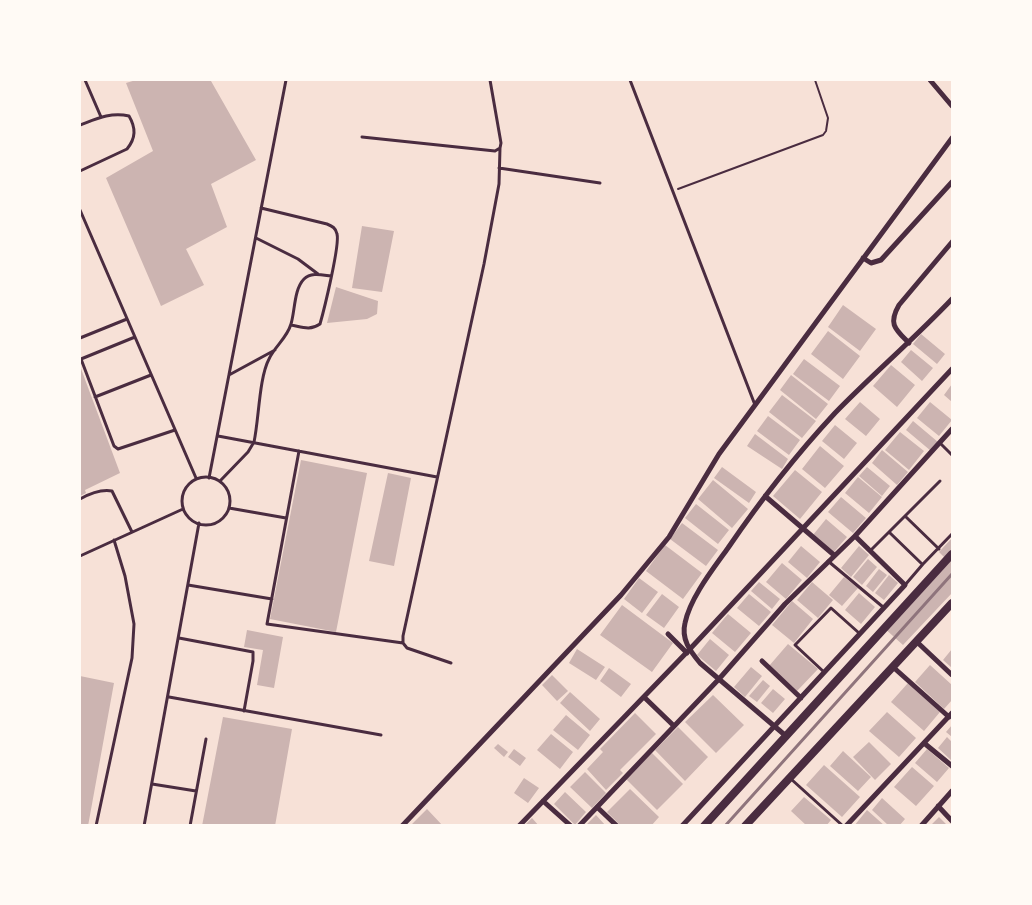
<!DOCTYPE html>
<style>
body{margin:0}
#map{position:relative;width:1032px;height:905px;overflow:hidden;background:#f7e1d7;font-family:Manrope,sans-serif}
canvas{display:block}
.frame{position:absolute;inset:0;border:81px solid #fffaf5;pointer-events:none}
</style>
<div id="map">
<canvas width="1032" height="905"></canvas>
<div class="frame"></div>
</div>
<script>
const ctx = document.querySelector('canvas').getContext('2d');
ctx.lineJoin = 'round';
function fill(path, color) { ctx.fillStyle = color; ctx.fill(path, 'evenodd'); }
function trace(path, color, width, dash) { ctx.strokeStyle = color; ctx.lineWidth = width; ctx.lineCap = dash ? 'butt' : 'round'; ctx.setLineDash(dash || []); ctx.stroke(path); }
const building = new Path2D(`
 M136,80H215L211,81L256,160L211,184L227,227L186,249L204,285L161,306L106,178L153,151L126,83Z
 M362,226L394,231L382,292L352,288Z
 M336,287L378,301L377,314L367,319L327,323Z
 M843,305L876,329L860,351L828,327Z
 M828,331L860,356L843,379L811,354Z
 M921,334L945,354L937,364L913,344Z
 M911,350L933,368L922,381L901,362Z
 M804,359L840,386L829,401L793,374Z
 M891,365L915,385L897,407L873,386Z
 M80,366L120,473L85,490L86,493L80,496Z
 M791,375L828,404L816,419L780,390Z
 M952,384V402L944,395Z
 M782,395L816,421L802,438L769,412Z
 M860,402L880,419L866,436L845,419Z
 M930,402L952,420L939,436L917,418Z
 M768,416L800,440L789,455L757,431Z
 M913,421L938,442L931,451L906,430Z
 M835,425L857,443L844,459L822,441Z
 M900,432L924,451L909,470L885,450Z
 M755,434L788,459L782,469L747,446Z
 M820,446L844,466L825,488L802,469Z
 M882,450L908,472L897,485L872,463Z
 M301,460L367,473L336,632L270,619Z
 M722,467L756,492L749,503L714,478Z
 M867,467L890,486L882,496L859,476Z
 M795,470L822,492L800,519L773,496Z
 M388,473L411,478L394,566L369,561Z
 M858,477L882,497L869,513L845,493Z
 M713,480L748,509L732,528L698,499Z
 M841,497L866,518L853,533L828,512Z
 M696,504L729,530L718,544L685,518Z
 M826,519L847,537L834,552L813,535Z
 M682,523L718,550L706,566L670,539Z
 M952,538V593L903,645L883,627L947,560L939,552Z
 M665,545L702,573L683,599L646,571Z
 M801,546L820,562L807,578L788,562Z
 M859,546L869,555L851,577L841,568Z
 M868,559L877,567L862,585L853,577Z
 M782,563L802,580L786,599L766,582Z
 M879,569L887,575L873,592L866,586Z
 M889,575L898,583L884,600L875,593Z
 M844,577L858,588L842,606L829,595Z
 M639,578L658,592L642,613L624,599Z
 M759,582L780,599L772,609L751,591Z
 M812,582L833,600L818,618L797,600Z
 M859,593L875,607L861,624L845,610Z
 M662,594L679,607L664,628L646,615Z
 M749,594L771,612L759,626L737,608Z
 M792,601L813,619L794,643L772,625Z
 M622,605L673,643L652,672L600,635Z
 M728,614L751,633L735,652L712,633Z
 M247,630L283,637L274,688L257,685L263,650L244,647Z
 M710,639L729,655L716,671L697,655Z
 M788,644L818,669L797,691L769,666Z
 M577,649L605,667L596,680L569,663Z
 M952,649V668L943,660Z
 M930,665L952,685V700L944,709L915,682Z
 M751,667L762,676L745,697L734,687Z
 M609,668L631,684L621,697L600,681Z
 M552,675L568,691L557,701L542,685Z
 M80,676L114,683L88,826H80Z
 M763,680L770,686L757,702L749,696Z
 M908,683L940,712L924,731L891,702Z
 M773,689L785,699L773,713L761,703Z
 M570,692L600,719L590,731L560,703Z
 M713,695L744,725L716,753L685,722Z
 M887,712L916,738L899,757L869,731Z
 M635,713L656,734L620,770L623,773L606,790L587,769L603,752L600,749Z
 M566,715L590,735L578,750L553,730Z
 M223,717L292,729L275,826H202Z
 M952,725V737L946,732Z
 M678,727L708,757L685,781L655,750Z
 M551,734L573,752L560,769L537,750Z
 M947,737L952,742V761L938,748Z
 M869,742L891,764L875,780L853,757Z
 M498,744L508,752L504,757L494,748Z
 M514,749L526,758L520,766L508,757Z
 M927,749L949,768L937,782L915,763Z
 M843,751L871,777L858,791L830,766Z
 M652,753L683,784L657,810L626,779Z
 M824,765L860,797L842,817L806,785Z
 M912,767L934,786L916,806L894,787Z
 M585,772L606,793L592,808L570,787Z
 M524,778L539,788L528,803L514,793Z
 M630,789L659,817L651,826H621L607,812Z
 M565,792L586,812L575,825L554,804Z
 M804,797L831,820L826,826H807L791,811Z
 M882,798L905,819L899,826H889L872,810Z
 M427,809L443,826H413L412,824Z
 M867,810L885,826H854Z
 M596,815L606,826H585Z
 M939,817L948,826H930Z
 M532,818L539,826H524Z`);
const path = new Path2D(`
 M678,189L823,135L826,131L828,118L815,80`);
const service = new Path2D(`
 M85,80L101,117
 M630,80L755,405
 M80,125C96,119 110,112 129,116C136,128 136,138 127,149L80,171
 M362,137L495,151L500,148L501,143L490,80
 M499,168L600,183
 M261,208L327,224C332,226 336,228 337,234C340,245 324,310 320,324C310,331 302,327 291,325
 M80,210L196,478
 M256,238L298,259L318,274
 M80,338L127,319
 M81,359L114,446L118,449L175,430
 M81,359L135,337
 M229,375L275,350
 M95,397L151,375
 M218,436L437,477
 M940,443L952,455
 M299,451L267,624L403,643
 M182 501a24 24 0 1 1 48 0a24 24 0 1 1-48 0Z
 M209,478L286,80
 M220,481L248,452L254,442C259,419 259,378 269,359C275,346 287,338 291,324C295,311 294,289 304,279C311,272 322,275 331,276
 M80,499C89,494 101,489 112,491L132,532
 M229,508L286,518
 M905,516L939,549
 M889,532L922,564
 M871,550L940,481
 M80,556L183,509
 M828,561L883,607
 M188,585L272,599
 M905,585L923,564L952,534
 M179,638L253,652V661L244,711
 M451,663L407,648L403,643V636L484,264L499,184L500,148
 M824,672L795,645L831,608L859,633
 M169,697L381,735
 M791,779L843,826
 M152,784L196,791
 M96,826L132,658L134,624L125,576L114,540
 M144,826L199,523
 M190,826L206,739`);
const minor = new Path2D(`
 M930,80L952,106
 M863,258L871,263L881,260L952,182
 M909,343C895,329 888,324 899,305L952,242
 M765,496L834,555
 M668,634L687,653
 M917,642L952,675
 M762,661L801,698
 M893,667L949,717
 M644,697L674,726
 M786,736L700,663C690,651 681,639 685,623C690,598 713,569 728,548C760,501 796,455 835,413C873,374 915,338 952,299
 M924,743L952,766
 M543,801L571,826
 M938,806L952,821
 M597,807L617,826
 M402,826L621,595L669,537L719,454L952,138
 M519,826L689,650L952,369
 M579,826L719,679L785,604L855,536
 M682,826L905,585L855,536L952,429
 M846,826L952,713
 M921,826L952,791`);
const secondary = new Path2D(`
 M704,826L952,554
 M745,826L952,603`);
const rail = new Path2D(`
 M725,826L952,574`);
fill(building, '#ccb4b1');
trace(path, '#4a2c40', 2);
trace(service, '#4a2c40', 3);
trace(minor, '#4a2c40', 5);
trace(secondary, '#4a2c40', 8);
trace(rail, '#8f747c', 3);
</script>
